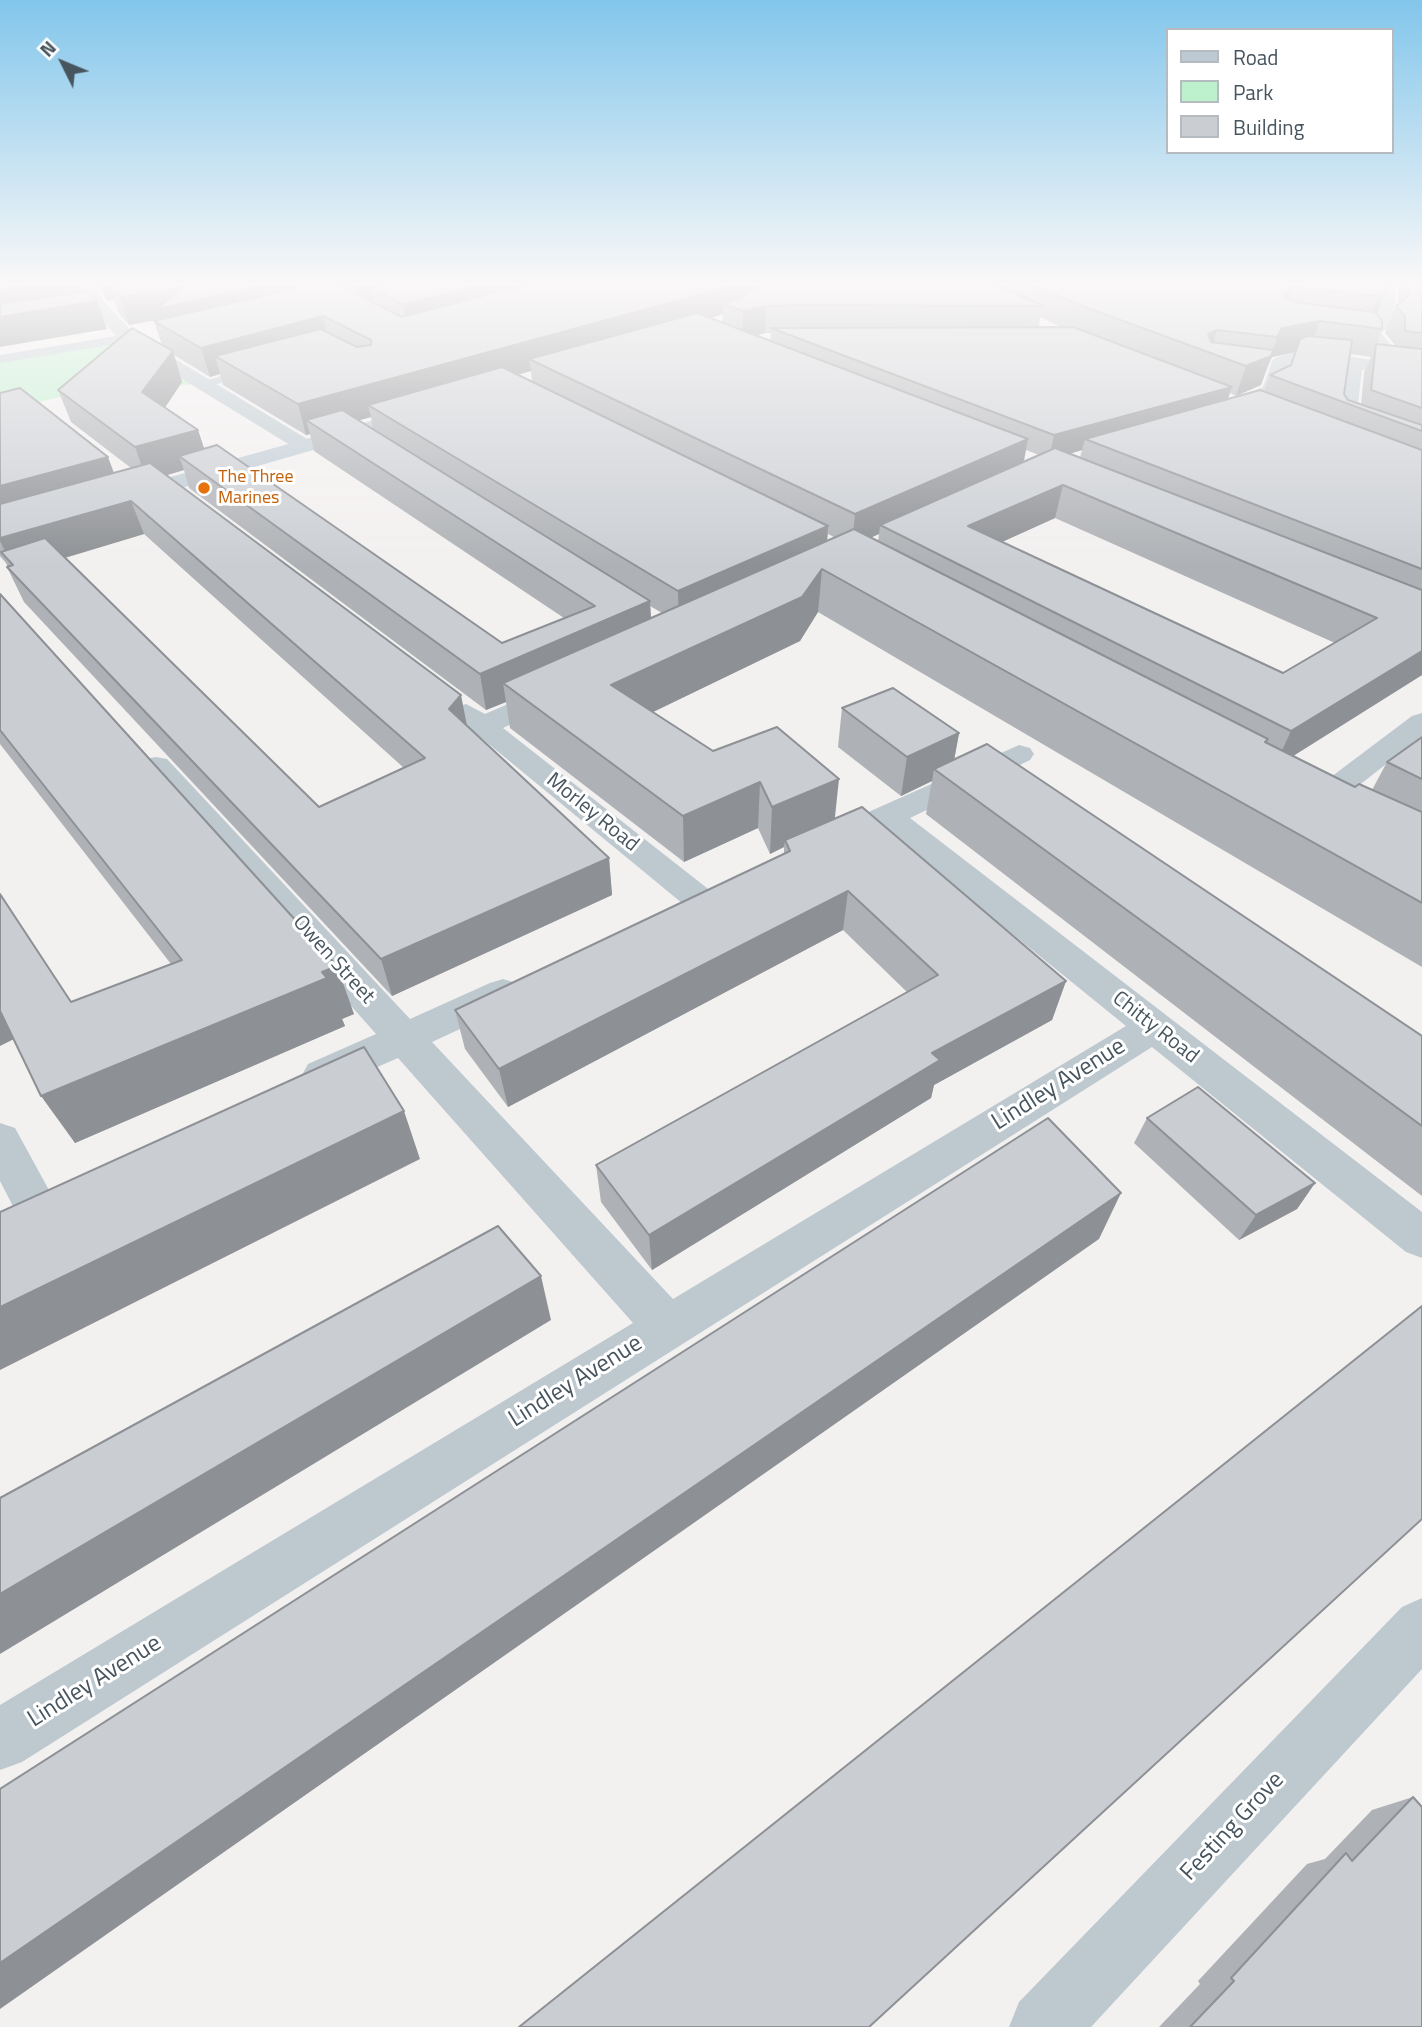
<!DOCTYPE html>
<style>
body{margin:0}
#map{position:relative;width:1422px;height:2027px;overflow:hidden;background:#f3f0f0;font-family:"Titillium Web",sans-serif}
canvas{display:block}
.legend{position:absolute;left:1166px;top:28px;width:228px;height:126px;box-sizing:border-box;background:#fff;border:2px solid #b5bbbf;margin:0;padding:9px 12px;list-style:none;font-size:21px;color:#47555e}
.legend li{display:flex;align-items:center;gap:14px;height:35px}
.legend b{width:35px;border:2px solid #b5bbbf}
.north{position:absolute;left:28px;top:28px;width:70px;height:70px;-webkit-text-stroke:5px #fff;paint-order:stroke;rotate:313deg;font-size:19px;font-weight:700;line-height:28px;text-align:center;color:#47555e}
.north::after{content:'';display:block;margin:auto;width:24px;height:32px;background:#47555e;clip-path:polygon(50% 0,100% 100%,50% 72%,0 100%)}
</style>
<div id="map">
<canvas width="1422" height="2027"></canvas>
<ul class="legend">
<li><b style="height:9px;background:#bdcad4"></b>Road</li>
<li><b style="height:19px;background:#bdf1cd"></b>Park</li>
<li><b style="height:19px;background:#caced3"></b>Building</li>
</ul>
<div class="north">N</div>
</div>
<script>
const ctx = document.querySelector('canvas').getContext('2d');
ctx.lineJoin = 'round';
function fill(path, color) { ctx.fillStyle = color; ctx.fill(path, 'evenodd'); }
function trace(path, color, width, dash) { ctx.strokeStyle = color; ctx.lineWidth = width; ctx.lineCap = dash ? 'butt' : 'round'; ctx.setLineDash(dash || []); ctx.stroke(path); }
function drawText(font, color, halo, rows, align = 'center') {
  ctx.font = font + ' "Titillium Web",sans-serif'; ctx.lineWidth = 6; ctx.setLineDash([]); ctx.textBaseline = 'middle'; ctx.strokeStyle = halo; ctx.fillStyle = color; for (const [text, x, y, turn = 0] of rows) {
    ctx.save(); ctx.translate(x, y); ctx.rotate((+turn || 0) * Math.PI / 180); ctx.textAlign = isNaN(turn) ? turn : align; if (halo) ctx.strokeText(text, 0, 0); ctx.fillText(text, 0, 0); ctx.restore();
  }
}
const green = new Path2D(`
 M128,338L202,384L94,389L0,411V359Z`);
const lane = new Path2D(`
 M128,334L134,338L133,341L0,363V355Z
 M258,365L265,369L263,372L202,388L195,384Z`);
const street = new Path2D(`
 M75,282H91L108,306L134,334L312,442L315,446L312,450H298L122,342L96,314Z
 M1380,282H1396L1394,323L1381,333L1392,346L1391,362L1422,365V377L1362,370L1356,422L1422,447V460L1338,429L1335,425L1344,367L1297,362L1288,366L1278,394L1248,408H1234L1231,404L1234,400L1263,387L1273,359C1303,344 1342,356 1373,360L1374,347L1361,332L1377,321Z
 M554,684L564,687L568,693L564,699L503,728L712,892L717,900L712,908L700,912L688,908L451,713L456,707L466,704L485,714Z
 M1422,713V736L1325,812L1314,815L1303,812L1298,805L1303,798L1412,716Z
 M1019,745L1030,748L1034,754L1030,760L910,818L1422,1212V1258L1406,1252L1152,1047L22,1762L0,1770V1705L633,1323L398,1058L322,1091L308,1086L302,1075L308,1064L376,1034L145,773L141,766L145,759L156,757L167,759L410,1019L490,983L503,979L516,983L522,993L516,1003L432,1042L673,1299L1126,1026L884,830L843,850L831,853L819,850L814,842L819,834Z
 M0,1123L15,1128L55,1201L49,1214L33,1220L17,1214L0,1181Z
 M1422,1598V1669L1091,2027H1009L1019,2002L1402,1607Z`);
const secondary = new Path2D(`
 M424,406L434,412L431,416L133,502L125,504L114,497L117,492Z`);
const wall = new Path2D(`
 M94,282H1386L1377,314L1382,329L1371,357L1376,344L1394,346V344L1385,333L1396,306L1398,304V282H1422V675L1293,756L1355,787L1372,790L1387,762L1422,737V967L818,612L800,641L652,712L713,751L835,819L1066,981L1052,1020L934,1085L931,1098L652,1270L601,1202L596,1165L907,992L843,930L508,1107L465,1049L455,1010L784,854V847L770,854L758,828L684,862L510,728L506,702L486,710L189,488L184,470L167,475L467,726L609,858L612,895L392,996L24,602L7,567H8L6,563L0,556V393L114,473L131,468L71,422L58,390L162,345L154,321L158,320L129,325L119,314L114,300L107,301ZM723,314L722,323L710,318ZM1040,317L1061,327H1039ZM765,333H771L770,341L756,336ZM1296,352L1291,365L1270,375L1264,392L1228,399L1230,393L1236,396L1261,385L1272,357ZM1350,354L1371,357L1364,373L1361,404L1348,400L1344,394ZM174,355L210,377L220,374L223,385L306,435L310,434L314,451L564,618L502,643L204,449L198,430L165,407L182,382ZM531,371L532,382L517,375ZM371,417L373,430L358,420ZM1026,450L1039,455L1024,462ZM1082,450L1080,458L1070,454ZM1055,518L1335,643L1283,673L1002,542ZM144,534L404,768L319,807L65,558ZM828,534L834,537L827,540ZM879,534L878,541L871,537ZM650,606L662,613L651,618Z
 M0,594L354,1014L342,1019L345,1026L75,1143L14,1039L71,1002L171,964L0,744Z
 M842,708L959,733L954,760L1422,1036V1196L926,814L932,781L901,796L838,747Z
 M1147,1118L1315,1183L1297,1209L1239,1240L1134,1143Z
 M1413,1797L1422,2027H1159L1200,1984L1198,1981L1307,1864L1325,1859L1372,1810Z`);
const shadedWall = new Path2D(`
 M51,282H78L86,303L97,301L107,329L0,347V290Z
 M100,282H297L303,304L160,319L129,325L120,297L110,287L114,300L107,301Z
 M355,282H451L372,288L374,300L359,303Z
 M490,282H583L408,332L403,305Z
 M733,282H775L733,308L723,304V314L691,325L529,359L531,371L383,413L368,405L371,417L322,431L306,420L310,434L306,435L298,404Z
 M1006,282H1009L1008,287L1005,290Z
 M1151,282H1213L1148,297Z
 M1294,287L1285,314L1284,292Z
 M1385,292L1375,319L1367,323L1377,296Z
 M766,306L765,333L742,339L743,311Z
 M323,316L329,344L215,356L220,374L210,377L201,348Z
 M1320,321L1310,349L1272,357L1268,366L1277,337L1282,328Z
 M1217,330L1210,353L1208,334Z
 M1273,350L1261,385L1236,396L1246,366Z
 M173,351L182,382L154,424L142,392Z
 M1232,387L1224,410L1085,439L1082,450L1049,459L1054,435Z
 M198,430L209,463L179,456L184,470L147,481L135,447Z
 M1028,439L1022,469L880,525L879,534L852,546L855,514Z
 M108,457L120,489L0,523V486Z
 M1063,485L1055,518L962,560L968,526Z
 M131,501L144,534L17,572L13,565L10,561L0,541V538Z
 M828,526L826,558L679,624L678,591Z
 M822,569L818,612L800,641L614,731L611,685Z
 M650,601L652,637L503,683L506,702L486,710L480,674Z
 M1422,651V675L1274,768L1291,731Z
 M461,695L468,731L449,709Z
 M959,733L952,772L934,769L932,781L901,796L907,757Z
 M839,779L834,826L785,840L784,847L770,854L772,807Z
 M760,782L758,828L684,862L683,816Z
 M609,858L612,895L392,996L381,959Z
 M848,891L843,930L508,1107L499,1069Z
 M337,966L354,1014L342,1019L345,1026L75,1143L41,1096Z
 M1066,981L1052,1020L934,1085L931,1098L652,1270L649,1235L932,1053Z
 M0,1003L22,1035L0,1046Z
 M404,1111L420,1159L0,1370V1307Z
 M1315,1183L1297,1209L1239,1240L1256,1215Z
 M1121,1193L1099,1239L0,2009V1963Z
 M541,1276L551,1320L0,1654V1594Z`);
const building = new Path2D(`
 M0,282H51L0,290Z
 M141,282H278L157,309L183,287L120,297L110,287Z
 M296,282H333L402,317L536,282H733L726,286L691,297L298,404L215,356L321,329L357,347L371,345V340L323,316L201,348L154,321L296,288Z
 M397,282H490L403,305L372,288Z
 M765,282H989L1043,306L807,305L766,306L743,311L723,304L741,298Z
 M1026,282H1143L1160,284L1174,282H1386L1385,292L1377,296L1294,287L1284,292V297L1294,302L1375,312L1382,320V329L1320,321L1282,328L1277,337L1217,330L1208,334L1211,342L1273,350L1271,356L1246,366L1085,307Z
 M1408,282H1422V333L1405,331V316L1396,306L1408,296Z
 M87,291L97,301L0,317V304Z
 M697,313L1028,439L855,514L529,359Z
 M1073,327L1232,387L1054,435L771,328Z
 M132,328L173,351L142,392L198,430L135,447L58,390Z
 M1308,336L1352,340L1344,394L1348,400L1422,425V431L1270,375L1291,365L1300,339Z
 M1376,344L1422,349V408L1371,390Z
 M502,367L828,526L678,591L368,405Z
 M20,388L108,457L0,486V393Z
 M1260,390L1422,450V569L1085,439Z
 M342,410L650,601L480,674L179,456L217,445L502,643L595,606L306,420Z
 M1055,448L1422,590V651L1291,731L880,525ZM1063,485L1377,618L1283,673L968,526Z
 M150,463L461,695L449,709L609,858L381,959L7,567L13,565L1,552L45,538L319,807L425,758L131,501L0,538V504Z
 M854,529L1268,739L1265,742L1355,787L1359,784L1422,812V903L822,569L802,597L611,685L713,751L777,727L839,779L772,807L760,782L683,816L503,683Z
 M0,594L337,966L322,972L327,978L41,1096L0,1011V894L71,1002L182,960L0,730Z
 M893,688L959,733L907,757L842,708Z
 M1422,737V779L1387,762Z
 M987,744L1422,1036V1126L934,769Z
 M862,807L1066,981L932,1053L940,1060L649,1235L596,1165L938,975L848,891L499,1069L455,1010L790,851L785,840Z
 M364,1047L404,1111L0,1307V1212Z
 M1198,1087L1315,1183L1256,1215L1147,1118Z
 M1048,1118L1121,1193L0,1963V1789Z
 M498,1226L541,1276L0,1594V1498Z
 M1422,1306V1519L869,2027H519Z
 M1413,1797L1422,1807V2027H1190L1234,1981L1231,1978L1346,1853L1352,1861Z`);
const markers = [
 [204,488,7,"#e8710a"]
];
const farFoodnames = [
 ["The Three",218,478],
 ["Marines",218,499]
];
const streetNames = [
 ["Morley Road",592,813,39],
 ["Owen Street",333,960,48],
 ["Chitty Road",1155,1028,38]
];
const nearStreetnames = [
 ["Lindley Avenue",1059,1085,-32],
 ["Lindley Avenue",576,1382,-32],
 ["Lindley Avenue",95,1682,-32],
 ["Festing Grove",1233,1827,-47]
];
fill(green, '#bdf1cd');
fill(lane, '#bdc9cf');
fill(street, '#bdc9cf');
fill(secondary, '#bdcad4');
fill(wall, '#aeb1b5');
fill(shadedWall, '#8d9094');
fill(building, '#caced3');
trace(building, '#8d9094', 2);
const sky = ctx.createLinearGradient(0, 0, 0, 566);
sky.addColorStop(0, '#82c6eb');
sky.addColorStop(0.5, '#faf8f8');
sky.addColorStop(1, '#faf8f800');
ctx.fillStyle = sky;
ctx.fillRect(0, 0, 1422, 566);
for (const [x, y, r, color] of markers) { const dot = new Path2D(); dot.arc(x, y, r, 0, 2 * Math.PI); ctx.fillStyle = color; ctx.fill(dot); trace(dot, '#fff', 2.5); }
drawText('18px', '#c56008', '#fff', farFoodnames, 'left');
drawText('21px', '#47555e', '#fff', streetNames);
drawText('24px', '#47555e', '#fff', nearStreetnames);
</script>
